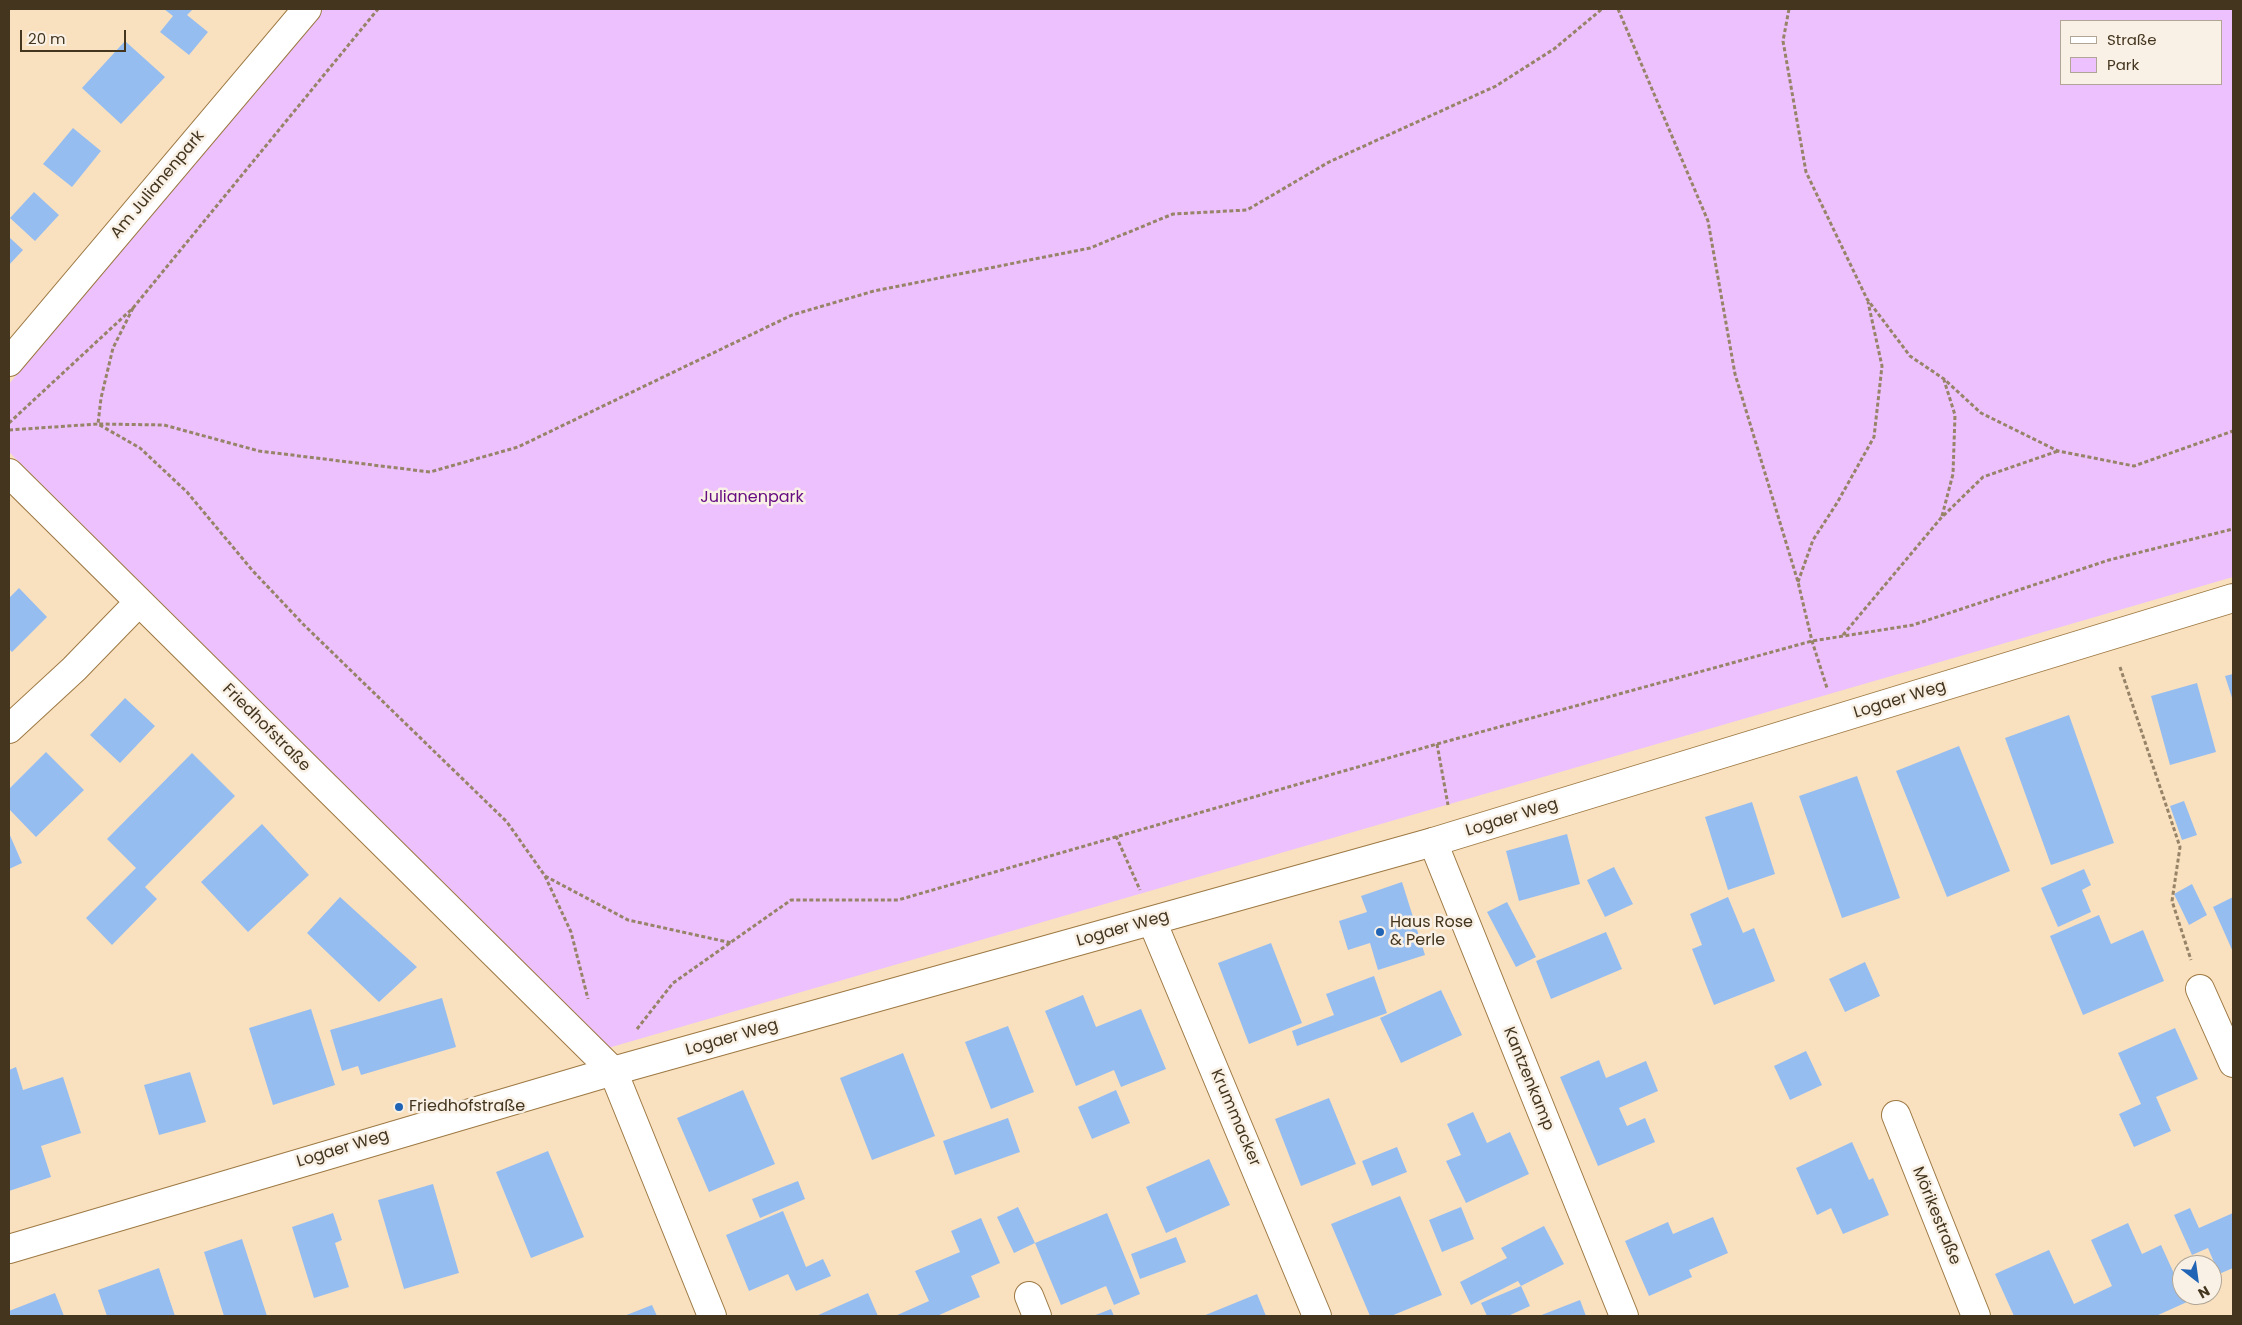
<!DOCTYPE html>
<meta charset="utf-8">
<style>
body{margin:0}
#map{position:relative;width:2242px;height:1325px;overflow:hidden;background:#f9e1c0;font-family:Poppins,sans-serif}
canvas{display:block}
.frame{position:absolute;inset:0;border:10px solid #44351e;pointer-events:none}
.legend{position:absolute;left:2060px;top:20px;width:162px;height:65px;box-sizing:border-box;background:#f9f1e6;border:1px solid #b1a696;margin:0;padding:6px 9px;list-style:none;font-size:15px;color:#44351e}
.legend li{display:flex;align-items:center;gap:10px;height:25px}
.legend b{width:25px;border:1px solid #b1a696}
.north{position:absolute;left:2172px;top:1255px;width:50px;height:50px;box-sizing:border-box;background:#f9f1e6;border:1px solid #b1a696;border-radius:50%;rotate:150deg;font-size:14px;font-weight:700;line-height:20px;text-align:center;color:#44351e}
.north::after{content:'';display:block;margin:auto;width:18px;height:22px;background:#2164b5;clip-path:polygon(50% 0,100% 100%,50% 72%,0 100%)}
.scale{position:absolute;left:20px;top:30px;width:106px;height:22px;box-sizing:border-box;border:2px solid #44351e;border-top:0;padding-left:6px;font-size:15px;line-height:18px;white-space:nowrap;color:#44351e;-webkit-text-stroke:4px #f9f1e6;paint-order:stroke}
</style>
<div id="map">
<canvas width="2242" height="1325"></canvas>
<div class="frame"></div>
<ul class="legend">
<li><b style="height:6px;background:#fff"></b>Straße</li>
<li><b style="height:14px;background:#ecc1fe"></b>Park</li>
</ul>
<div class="north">N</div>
<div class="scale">20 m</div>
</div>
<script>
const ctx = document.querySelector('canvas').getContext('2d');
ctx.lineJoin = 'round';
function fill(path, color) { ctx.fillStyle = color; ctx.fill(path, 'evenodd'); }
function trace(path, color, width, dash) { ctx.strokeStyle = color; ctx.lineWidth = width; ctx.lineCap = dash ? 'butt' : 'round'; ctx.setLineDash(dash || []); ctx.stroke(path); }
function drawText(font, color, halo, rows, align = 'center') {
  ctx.font = font + ' Poppins,sans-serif'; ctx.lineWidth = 5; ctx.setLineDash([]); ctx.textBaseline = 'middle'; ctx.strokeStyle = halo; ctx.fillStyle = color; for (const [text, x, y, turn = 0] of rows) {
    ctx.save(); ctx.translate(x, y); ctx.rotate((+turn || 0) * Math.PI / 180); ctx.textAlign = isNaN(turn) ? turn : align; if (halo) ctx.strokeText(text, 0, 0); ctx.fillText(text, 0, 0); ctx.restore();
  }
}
const green = new Path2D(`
 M323,9H2233V577L608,1048L9,452V384ZM2061,21H2221V84H2061Z`);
const building = new Path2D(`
 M164,9H193L187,15L208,32L189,55L160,32L173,16Z
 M125,41L165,77L121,124L82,88Z
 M73,128L101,151L72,187L43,164Z
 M34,192L59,215L35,241L10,218Z
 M9,237L23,250L9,265Z
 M19,588L47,617L12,652L9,649V598Z
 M2233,674V701L2225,676Z
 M2197,683L2216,752L2170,765L2151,696Z
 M125,698L155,726L120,763L90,735Z
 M2069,715L2114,843L2051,865L2005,738Z
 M1959,746L2010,871L1947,897L1896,771Z
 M46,752L84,790L36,837L9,809V789Z
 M192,753L235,796L145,887L157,899L112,945L86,918L136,868L107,839Z
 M1857,776L1900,898L1842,918L1799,796Z
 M2184,801L2197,835L2182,840L2170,806Z
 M1752,802L1775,874L1728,890L1705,817Z
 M262,824L309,875L248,932L201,882Z
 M9,833L22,863L9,869Z
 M1567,834L1580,884L1519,901L1506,851Z
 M1614,867L1633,904L1605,917L1587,880Z
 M2084,869L2091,885L2082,890L2091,912L2058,927L2041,888Z
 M1402,882L1425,955L1378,970L1370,943L1348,950L1339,921L1367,912L1361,896Z
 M2192,884L2207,915L2189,925L2174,894Z
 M340,897L417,967L379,1002L307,933Z
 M1728,897L1743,933L1754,928L1775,981L1714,1005L1692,949L1702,945L1690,914Z
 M2233,897V952L2213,907Z
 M1507,902L1536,957L1516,967L1487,912Z
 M2099,915L2111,944L2143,930L2164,981L2083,1015L2050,936Z
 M1606,932L1622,969L1551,999L1536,961Z
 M1271,943L1302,1023L1249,1044L1218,963Z
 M1865,962L1880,996L1845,1012L1829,979Z
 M1374,976L1387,1013L1297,1046L1292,1031L1334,1015L1326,994Z
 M1441,990L1462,1035L1401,1063L1380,1018Z
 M1083,995L1096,1027L1141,1009L1166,1069L1121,1087L1114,1070L1076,1086L1045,1011Z
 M442,998L456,1047L361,1075L358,1066L342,1071L330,1030Z
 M311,1009L335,1085L273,1105L249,1028Z
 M1008,1026L1034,1092L991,1109L965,1042Z
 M2175,1028L2198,1079L2156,1097L2171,1131L2134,1147L2119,1114L2141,1104L2118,1053Z
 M1806,1051L1822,1085L1790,1100L1774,1066Z
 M903,1053L935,1136L872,1160L840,1078Z
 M1599,1060L1606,1078L1646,1061L1658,1091L1619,1108L1627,1126L1645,1118L1655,1142L1598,1166L1560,1077Z
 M16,1067L23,1090L63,1077L81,1133L41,1146L51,1177L9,1191V1070Z
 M190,1072L206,1122L159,1135L144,1085Z
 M743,1090L775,1164L709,1192L677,1118Z
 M1116,1090L1130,1123L1092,1139L1078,1107Z
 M1329,1098L1356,1164L1301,1186L1275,1119Z
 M1473,1112L1487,1143L1510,1132L1529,1174L1466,1203L1446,1161L1461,1155L1447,1124Z
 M1008,1118L1020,1152L955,1175L943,1141Z
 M1852,1142L1869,1180L1873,1178L1889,1215L1843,1234L1831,1208L1817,1215L1796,1168Z
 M1397,1147L1407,1172L1372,1186L1362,1161Z
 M548,1151L584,1237L531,1258L496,1172Z
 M1209,1159L1230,1205L1166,1233L1146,1187Z
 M798,1181L805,1199L760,1218L752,1199Z
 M433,1184L459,1273L404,1289L378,1200Z
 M1400,1196L1442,1295L1391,1316H1370L1331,1224Z
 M1018,1207L1035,1243L1014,1253L997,1217Z
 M1461,1207L1474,1239L1442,1252L1429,1220Z
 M2190,1208L2199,1228L2233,1213V1268L2219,1274L2208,1248L2192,1255L2174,1215Z
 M783,1211L806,1267L823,1259L831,1276L796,1291L788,1274L749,1291L726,1235Z
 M333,1213L342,1240L335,1243L349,1287L314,1298L292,1227Z
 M1107,1213L1140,1294L1114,1305L1106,1286L1061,1305L1035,1243Z
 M1713,1217L1728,1253L1689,1270L1692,1277L1649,1296L1625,1241L1668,1222L1673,1234Z
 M981,1218L1000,1263L971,1276L980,1297L937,1316H895L929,1301L915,1271L960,1252L951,1231Z
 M2128,1223L2142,1254L2161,1245L2187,1302L2156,1316H2014L1995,1274L2049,1250L2074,1304L2112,1286L2091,1240Z
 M1544,1226L1564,1264L1521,1286L1518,1281L1471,1305L1460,1282L1507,1258L1501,1248Z
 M1176,1237L1186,1262L1140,1279L1131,1254Z
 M242,1239L267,1316H224L204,1252Z
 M159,1268L175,1316H107L98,1290Z
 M1521,1286L1530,1306L1508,1316H1487L1481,1303Z
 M55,1293L64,1316H9V1311Z
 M868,1293L878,1316H816Z
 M1257,1294L1266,1316H1203Z
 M1580,1300L1586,1316H1539Z
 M652,1305L657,1316H624Z
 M1111,1309L1114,1316H1093Z`);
const path = new Path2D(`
 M1618,9L1708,221L1735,374L1798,582L1812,641L1827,688
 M1789,9L1783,41L1806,172L1867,299L1910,356L1944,379L1981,413L2058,451L2134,466L2233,431
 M133,308L113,348L101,398L98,424L164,425L259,451L430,472L518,447L792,315L874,291L1090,248L1173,214L1247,210L1329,162L1496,86L1554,49L1602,9
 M9,423L133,308L378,9
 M9,430L98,424L140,448L187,492L252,570L304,625L507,822L545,876L571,932L588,999
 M1942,516L1953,474L1955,415L1944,380
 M1798,582L1813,540L1837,503L1874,437L1882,366L1868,302
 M1843,635L1941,518L1983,477L2058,451
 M2120,667L2180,847L2172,901L2191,960
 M1437,744L1448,805
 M1116,836L1140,890
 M545,876L628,920L732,943
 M637,1029L673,983L791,900H898L1437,744L1812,641L1913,625L2109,560L2233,529`);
const street = new Path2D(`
 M9,362L307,9
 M9,473L613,1071L712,1316
 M9,729L74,669L139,602
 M1433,842L1624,1316
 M1152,921L1317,1316
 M2200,989L2233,1063
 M1896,1115L1976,1316
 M1029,1296L1037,1316`);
const secondary = new Path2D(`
 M9,1249L613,1071L1433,842L2233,598`);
const markers = [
 [1380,932,5,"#2164b5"],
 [399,1107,5,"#2164b5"]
];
const streetNames = [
 ["Am Julianenpark",158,185,-50],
 ["Logaer Weg",1900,700,-17],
 ["Friedhofstraße",266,728,45],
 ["Logaer Weg",1512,818,-17],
 ["Logaer Weg",1123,929,-16],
 ["Logaer Weg",732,1038,-16],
 ["Kantzenkamp",1528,1079,68],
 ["Krummacker",1235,1118,67],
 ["Logaer Weg",343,1149,-17],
 ["Mörikestraße",1936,1216,68]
];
const parkNames = [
 ["Julianenpark",752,498]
];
const poiNames = [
 ["Haus Rose",1390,923],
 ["& Perle",1390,941],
 ["Friedhofstraße",409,1107]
];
fill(green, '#ecc1fe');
fill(building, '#96bdf0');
trace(street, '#9d7943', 30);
trace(secondary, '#9d7943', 30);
trace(path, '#978468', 3, [4, 2.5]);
trace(street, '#fff', 28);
trace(secondary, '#fff', 28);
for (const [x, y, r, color] of markers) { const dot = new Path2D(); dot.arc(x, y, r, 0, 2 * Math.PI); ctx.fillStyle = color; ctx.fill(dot); trace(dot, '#f9f1e6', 2); }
drawText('16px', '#44351e', '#f9f1e6', streetNames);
drawText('16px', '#670e83', '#f9f1e6', parkNames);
drawText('16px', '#44351e', '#f9f1e6', poiNames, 'left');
</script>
